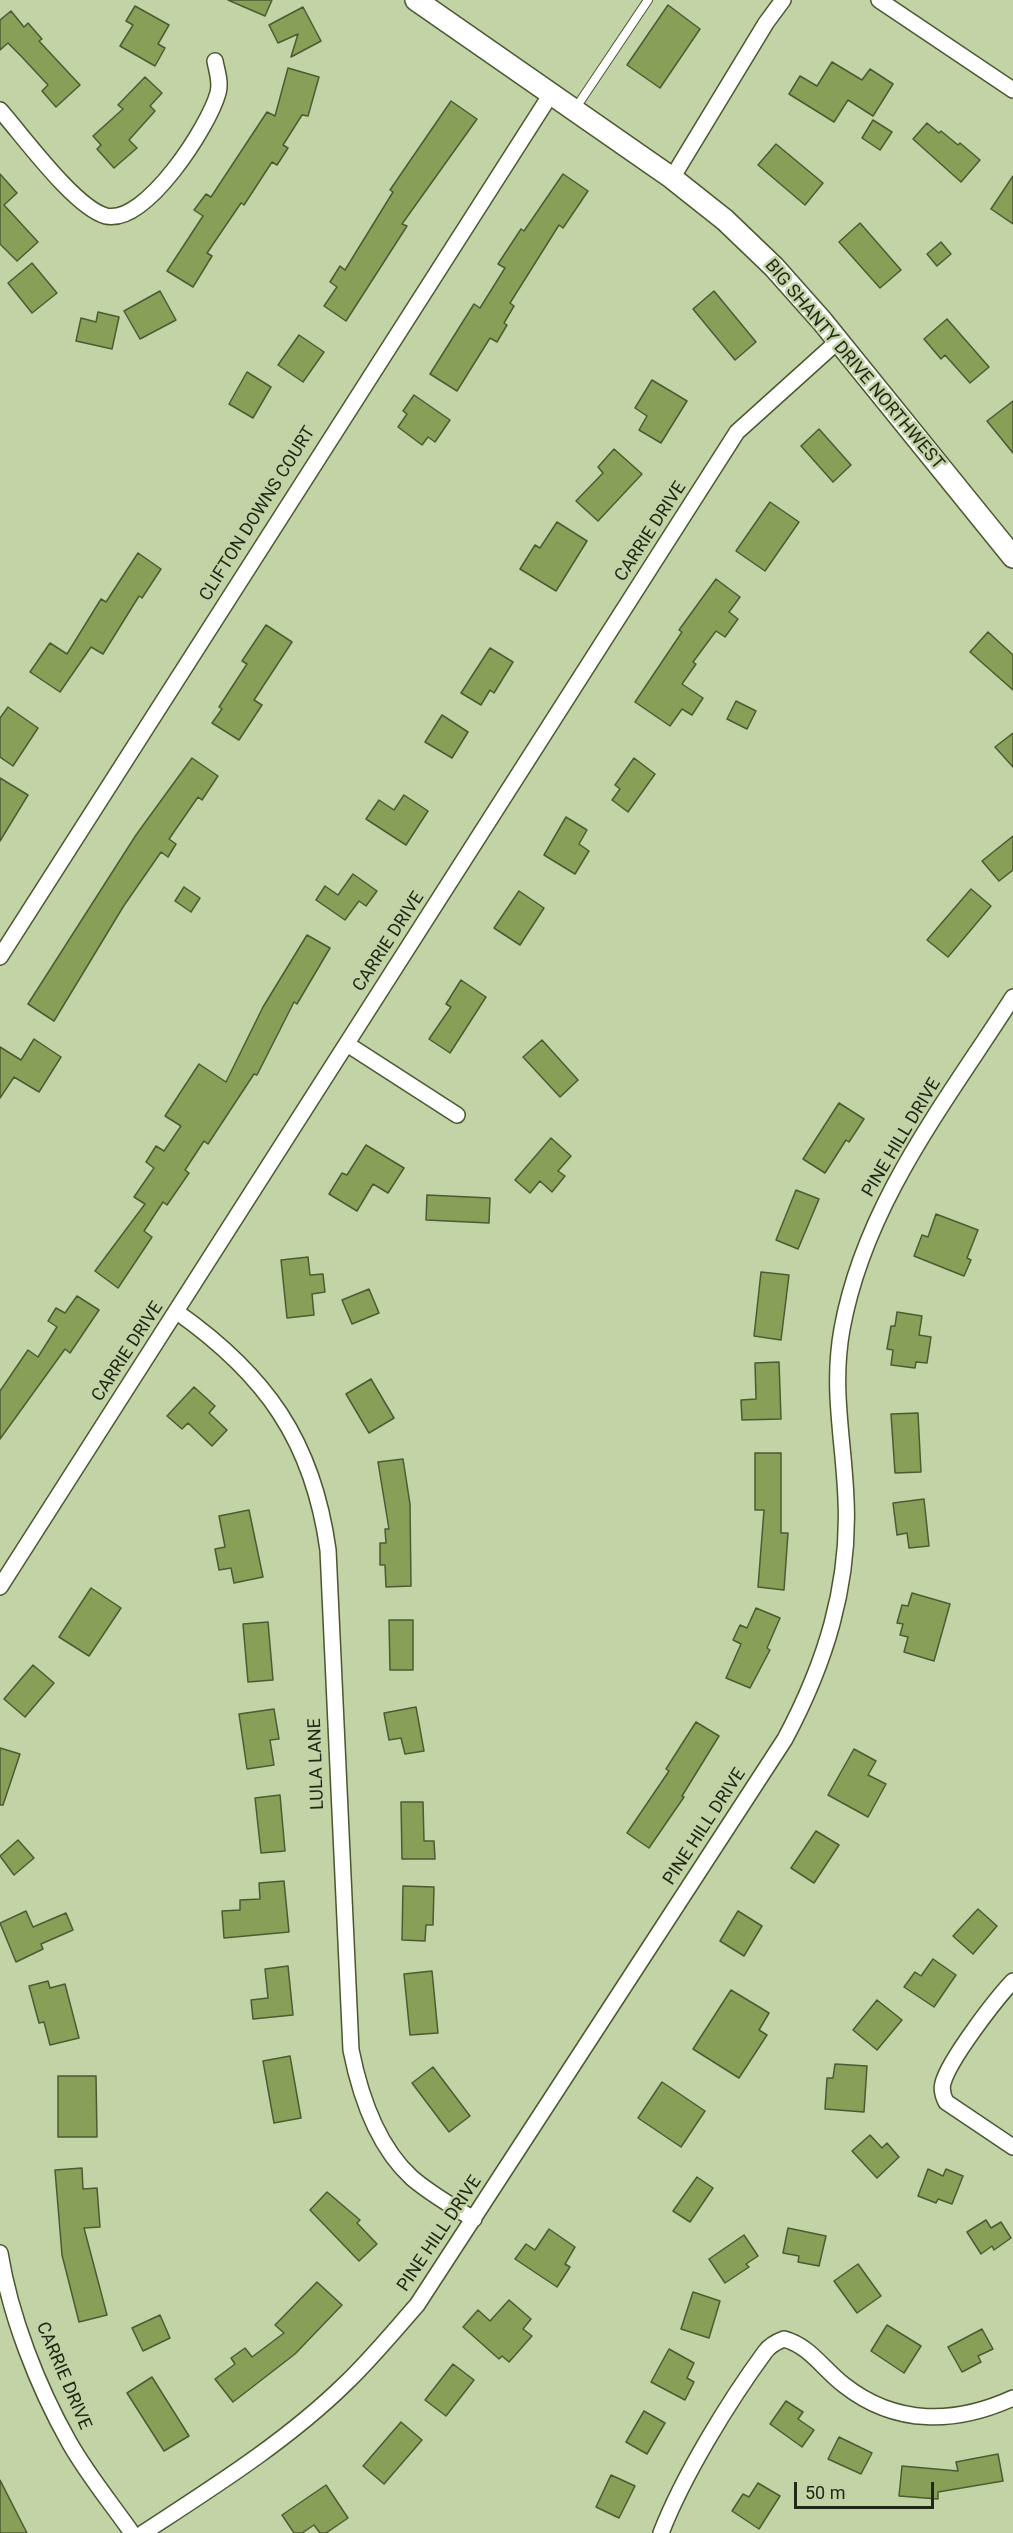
<!DOCTYPE html>
<style>
body{margin:0}
#map{position:relative;width:1013px;height:2533px;overflow:hidden;background:#c2d3a6;font-family:Roboto,sans-serif}
canvas{display:block}
.scale{position:absolute;left:794px;top:2482px;width:140px;height:27px;box-sizing:border-box;border:3px solid #222817;border-top:0;padding-left:8px;font-size:18px;line-height:21px;white-space:nowrap;color:#222817;-webkit-text-stroke:4px #c2d3a6;paint-order:stroke}
</style>
<div id="map">
<canvas width="1013" height="2533"></canvas>
<div class="scale">50 m</div>
</div>
<script>
const ctx = document.querySelector('canvas').getContext('2d');
ctx.lineJoin = 'round';
function fill(path, color) { ctx.fillStyle = color; ctx.fill(path, 'evenodd'); }
function trace(path, color, width, dash) { ctx.strokeStyle = color; ctx.lineWidth = width; ctx.lineCap = dash ? 'butt' : 'round'; ctx.setLineDash(dash || []); ctx.stroke(path); }
function drawText(font, color, halo, rows, align = 'center') {
  ctx.font = font + ' Roboto,sans-serif'; ctx.lineWidth = 5; ctx.setLineDash([]); ctx.textBaseline = 'middle'; ctx.strokeStyle = halo; ctx.fillStyle = color; for (const [text, x, y, turn = 0] of rows) {
    ctx.save(); ctx.translate(x, y); ctx.rotate((+turn || 0) * Math.PI / 180); ctx.textAlign = isNaN(turn) ? turn : align; if (halo) ctx.strokeText(text, 0, 0); ctx.fillText(text, 0, 0); ctx.restore();
  }
}
const building = new Path2D(`
 M228,0H272L265,16Z
 M668,5L700,29L660,88L627,65Z
 M135,6L169,25L158,44L165,48L155,66L120,46L133,25L126,21Z
 M303,7L321,41L291,57L298,34L278,43L269,25Z
 M11,11L24,27L28,23L42,39L39,41L80,85L56,107L42,91L48,85L21,56L8,43L0,50V20Z
 M832,62L862,80L870,69L893,84L873,116L848,100L834,122L789,94L800,76L817,86Z
 M288,68L319,77L308,116L302,115L283,145L288,148L277,165L272,162L244,205L241,203L207,253L212,256L193,287L167,271L203,216L194,210L206,194L211,197L267,112L275,116Z
 M145,77L162,93L150,106L155,111L129,140L137,148L114,168L97,149L101,145L93,136L123,109L118,105Z
 M451,101L477,119L402,224L407,226L346,321L324,306L337,287L330,282L340,266L345,270L393,192L390,190Z
 M873,120L892,132L880,150L862,138Z
 M927,123L939,133L941,131L958,145L960,143L980,160L961,182L913,139Z
 M776,144L823,183L805,205L758,165Z
 M0,174L17,193L4,205L38,242L17,261L0,244Z
 M563,174L588,191L563,228L559,225L510,303L514,306L504,323L507,325L497,342L490,338L457,391L430,374L474,304L480,308L505,268L498,264L521,229L524,231Z
 M1013,176V224L991,209Z
 M860,223L901,270L880,288L839,242Z
 M941,242L951,254L937,266L927,254Z
 M32,263L57,293L32,313L8,283Z
 M160,291L176,320L140,339L124,311Z
 M714,291L756,342L735,360L693,309Z
 M98,312L119,317L112,349L76,341L81,318L96,322Z
 M947,319L989,367L970,383L945,355L941,359L924,339Z
 M299,335L324,352L303,382L278,365Z
 M247,372L271,387L253,418L229,404Z
 M652,380L687,401L661,443L639,430L647,416L635,408Z
 M414,395L450,420L435,442L428,437L422,445L398,427L407,414L403,411Z
 M1013,401V453L987,421Z
 M819,429L851,465L833,482L801,446Z
 M614,449L642,474L598,521L576,501L603,473L598,467Z
 M770,502L799,522L765,571L736,551Z
 M557,522L587,541L556,591L520,569L535,545L540,548Z
 M138,553L161,569L142,598L139,596L103,654L91,647L60,692L30,672L50,643L67,654L101,599L106,602Z
 M716,579L740,597L729,612L738,619L725,637L716,631L693,662L696,664L682,684L703,698L692,715L682,709L670,726L635,702L682,632L679,630Z
 M266,625L292,642L254,700L262,705L239,740L212,723L222,709L219,707L247,664L242,661Z
 M988,632L1013,655V690L970,652Z
 M490,648L513,662L494,693L490,690L481,705L461,693Z
 M736,701L756,711L747,729L727,719Z
 M8,707L38,728L13,766L0,757V718Z
 M442,715L468,732L452,758L425,742Z
 M1013,733V767L995,747Z
 M192,758L218,776L202,800L198,797L169,839L176,844L168,857L161,852L123,907L54,1021L28,1004L136,835Z
 M634,758L655,774L628,812L612,800L620,789L615,785Z
 M0,778L28,795L0,841Z
 M404,795L428,811L406,845L366,819L379,800L394,810Z
 M566,817L587,830L579,844L589,851L575,874L544,855Z
 M1013,836V870L999,881L982,861Z
 M353,874L377,891L366,906L359,901L345,920L316,900L325,886L338,895Z
 M184,887L200,898L191,912L175,901Z
 M971,889L991,906L948,957L927,940Z
 M519,891L544,908L520,945L494,928Z
 M307,935L330,948L297,1004L294,1002L257,1075L254,1074L208,1144L204,1141L185,1170L189,1173L167,1205L163,1202L144,1231L152,1237L118,1288L95,1271L145,1204L134,1197L154,1168L146,1162L156,1146L164,1151L181,1126L165,1116L199,1064L226,1082L263,1007Z
 M461,980L486,997L450,1053L429,1039L451,1007L446,1004Z
 M34,1039L61,1057L39,1092L14,1077L0,1098V1047L21,1060Z
 M542,1040L578,1080L560,1097L523,1057Z
 M839,1103L864,1119L849,1142L846,1140L825,1173L803,1159Z
 M551,1138L571,1156L558,1171L565,1176L552,1192L540,1181L530,1193L515,1180Z
 M366,1145L404,1168L388,1193L373,1184L357,1211L329,1194L342,1173L347,1175Z
 M796,1190L819,1199L798,1249L776,1240Z
 M427,1195L490,1198L489,1223L426,1220Z
 M936,1214L978,1230L967,1258L971,1260L964,1276L914,1256L922,1235L928,1237Z
 M308,1257L310,1275L323,1274L325,1292L312,1294L314,1315L287,1318L281,1260Z
 M761,1272L789,1275L781,1340L754,1336Z
 M369,1289L379,1313L352,1324L342,1300Z
 M77,1296L99,1310L70,1353L65,1349L0,1439V1391L28,1350L38,1357L57,1327L48,1321L56,1308L65,1313Z
 M897,1312L922,1316L919,1335L931,1337L927,1363L916,1362L915,1368L891,1365L893,1350L887,1349L891,1326H895Z
 M779,1362L781,1419L742,1420L741,1400L756,1399L755,1363Z
 M371,1379L394,1418L369,1433L346,1394Z
 M194,1387L215,1406L209,1413L227,1430L212,1446L188,1423L182,1429L167,1416Z
 M918,1413L921,1472L895,1473L891,1414Z
 M755,1453H781V1533H788L784,1590L758,1587L764,1510H755Z
 M403,1459L410,1504L411,1586L386,1587L385,1565H380V1543H386L385,1529H389L378,1462Z
 M924,1499L929,1546L909,1548L907,1533L897,1535L893,1503Z
 M249,1510L263,1577L234,1583L231,1568L219,1570L215,1549L225,1547L219,1516Z
 M91,1588L121,1608L89,1656L59,1637Z
 M912,1593L950,1604L934,1661L904,1652L908,1637L900,1635L903,1624L897,1623L902,1605L908,1606Z
 M756,1608L780,1618L767,1648L770,1650L750,1688L726,1678L741,1644L733,1640L740,1625L747,1628Z
 M389,1620H413V1670H390Z
 M268,1622L273,1680L248,1682L243,1624Z
 M33,1665L54,1683L25,1717L4,1699Z
 M416,1707L424,1751L405,1754L401,1738L389,1740L384,1713Z
 M274,1709L279,1739L270,1740L274,1765L247,1769L239,1714Z
 M696,1722L719,1736L682,1796L684,1797L649,1848L627,1833L669,1771L666,1769Z
 M0,1748L20,1754L3,1805H0Z
 M854,1749L876,1761L868,1775L886,1784L868,1817L828,1795Z
 M280,1795L285,1851L261,1853L255,1798Z
 M401,1802H423L424,1841H434L435,1859H402Z
 M816,1831L839,1845L814,1883L791,1868Z
 M18,1840L34,1858L14,1875L0,1856Z
 M284,1881L289,1932L224,1938L222,1911L240,1910V1900L260,1899L259,1883Z
 M403,1886L434,1887L433,1925H426L425,1941L402,1940Z
 M978,1909L997,1926L973,1954L953,1936Z
 M26,1911L33,1927L66,1913L73,1930L41,1944L43,1949L16,1962L0,1923Z
 M738,1911L762,1926L744,1956L720,1941Z
 M933,1959L956,1975L934,2007L904,1987L915,1972L921,1976Z
 M288,1966L293,2015L253,2019L251,2000L268,1998L265,1969Z
 M432,1971L438,2033L410,2035L404,1974Z
 M48,1981L50,1988L65,1984L79,2038L50,2045L44,2022L39,2023L29,1986Z
 M731,1990L769,2013L759,2030L767,2035L739,2078L693,2049Z
 M877,2000L902,2020L877,2050L853,2030Z
 M290,2056L301,2118L274,2123L263,2061Z
 M835,2064L867,2066L864,2112L825,2109L827,2078H833Z
 M433,2067L470,2116L449,2132L412,2083Z
 M58,2076H96L97,2137H58Z
 M662,2082L705,2111L681,2147L638,2118Z
 M870,2135L882,2148L887,2143L899,2157L877,2178L852,2151Z
 M82,2168L83,2189L97,2188L100,2227L84,2228L107,2315L79,2322L62,2255L55,2170Z
 M928,2169L943,2176L946,2169L963,2176L952,2204L938,2199L936,2203L918,2196Z
 M697,2177L713,2188L690,2222L673,2211Z
 M327,2192L360,2220L357,2223L377,2244L359,2261L310,2210Z
 M986,2220L991,2228L1001,2222L1011,2238L994,2250L992,2246L981,2254L967,2232Z
 M788,2228L826,2236L819,2266L798,2262L799,2256L783,2253Z
 M549,2229L575,2247L565,2264L570,2267L557,2287L515,2259L526,2244L535,2250Z
 M744,2235L758,2256L746,2264L749,2267L725,2283L709,2259Z
 M858,2264L881,2296L857,2313L834,2281Z
 M317,2282L342,2305L295,2354L233,2402L215,2379L235,2364L231,2358L245,2348L252,2357L284,2333L275,2325Z
 M693,2292L720,2301L709,2338L681,2329Z
 M509,2300L531,2319L523,2329L532,2336L509,2362L502,2356L499,2359L463,2327L478,2310L490,2321Z
 M160,2315L170,2338L143,2351L132,2328Z
 M887,2325L921,2346L904,2373L871,2351Z
 M982,2329L993,2349L978,2356L981,2362L962,2372L948,2347Z
 M669,2349L694,2363L687,2378L694,2382L685,2400L651,2382Z
 M453,2364L474,2380L446,2416L425,2400Z
 M152,2377L189,2436L164,2451L127,2393Z
 M786,2401L803,2412L798,2419L814,2430L802,2447L770,2424Z
 M644,2411L665,2423L647,2454L626,2442Z
 M401,2422L422,2440L384,2484L363,2466Z
 M839,2437L872,2453L861,2474L828,2459Z
 M998,2454L1003,2481L938,2492V2499L899,2496L902,2466L958,2471L956,2462Z
 M611,2475L635,2486L619,2518L596,2507Z
 M0,2480L27,2533H0Z
 M758,2483L780,2496L759,2529L732,2511L743,2494L749,2497Z
 M326,2485L348,2518L326,2533H320L314,2525L302,2533H294L282,2515Z`);
const lane = new Path2D(`
 M575,109L648,0`);
const street = new Path2D(`
 M879,0L1013,90
 M0,110C23,136 75,208 106,216C146,225 209,126 218,93C221,82 217,72 215,61
 M672,178L766,23L783,0
 M0,957L551,94
 M347,1044L457,1115
 M177,1312C266,1375 313,1441 328,1550L351,2050C360,2095 377,2146 412,2178C431,2194 453,2207 474,2219
 M0,1587L737,432L838,341
 M1013,1981C995,2000 949,2060 943,2083C941,2090 943,2096 946,2102L1013,2147
 M0,2253C10,2316 38,2387 69,2442C87,2474 111,2503 132,2533
 M143,2533C212,2488 287,2441 346,2383C371,2359 394,2331 417,2305L785,1739C825,1664 850,1586 846,1500C844,1441 831,1390 842,1329C865,1203 946,1102 1013,997
 M661,2533C683,2476 729,2401 765,2352C770,2345 776,2342 784,2339C810,2346 823,2369 844,2385C896,2426 956,2424 1013,2398`);
const secondary = new Path2D(`
 M416,0L672,178L725,220L774,267L822,321L1013,557`);
const streetNames = [
 ["BIG SHANTY DRIVE NORTHWEST",854,365,50],
 ["CLIFTON DOWNS COURT",258,514,-58],
 ["CARRIE DRIVE",651,532,-57],
 ["CARRIE DRIVE",389,942,-57],
 ["PINE HILL DRIVE",902,1138,-59],
 ["CARRIE DRIVE",128,1352,-57],
 ["LULA LANE",317,1764,-92],
 ["PINE HILL DRIVE",705,1827,-57],
 ["PINE HILL DRIVE",440,2234,-56],
 ["CARRIE DRIVE",63,2376,67]
];
fill(building, '#879f57');
trace(building, '#4d5b33', 1.5);
trace(lane, '#4a5830', 10);
trace(street, '#4a5830', 18);
trace(secondary, '#4a5830', 24);
trace(lane, '#fff', 8);
trace(street, '#fff', 15);
trace(secondary, '#fff', 21);
drawText('18px', '#222817', '#c2d3a6', streetNames);
</script>
